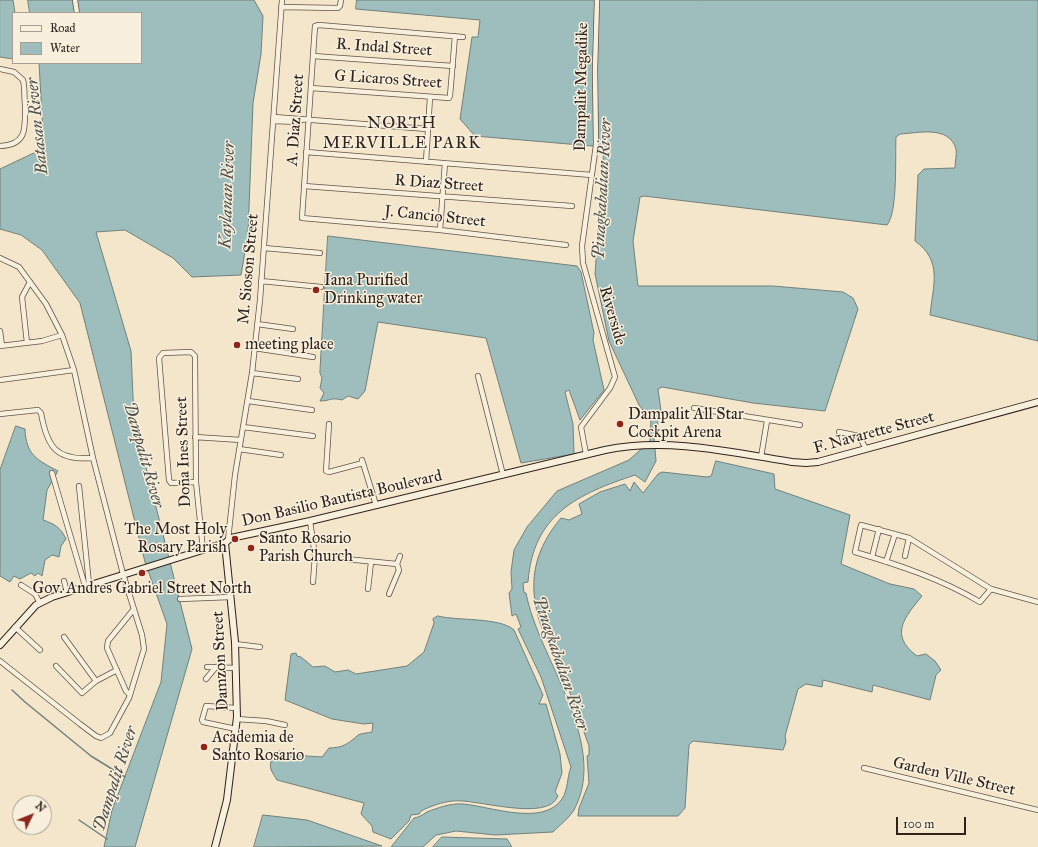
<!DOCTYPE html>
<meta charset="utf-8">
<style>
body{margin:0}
#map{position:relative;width:1038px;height:847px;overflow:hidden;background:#f4e6ca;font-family:"IM FELL Great Primer",serif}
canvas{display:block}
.legend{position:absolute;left:12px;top:12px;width:130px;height:52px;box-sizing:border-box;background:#f8efdd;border:1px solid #a89d90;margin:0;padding:5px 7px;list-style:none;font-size:12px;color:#2f221d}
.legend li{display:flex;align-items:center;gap:8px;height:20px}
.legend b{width:20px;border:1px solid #a89d90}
.north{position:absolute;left:12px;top:795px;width:40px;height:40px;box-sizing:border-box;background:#f8efdd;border:1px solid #a89d90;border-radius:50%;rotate:47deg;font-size:11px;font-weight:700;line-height:16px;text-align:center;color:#2f221d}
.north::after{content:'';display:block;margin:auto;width:14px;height:18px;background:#8f2418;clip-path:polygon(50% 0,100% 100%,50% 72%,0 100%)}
.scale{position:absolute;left:896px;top:817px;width:70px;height:18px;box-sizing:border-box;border:2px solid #2f221d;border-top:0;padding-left:5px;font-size:12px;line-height:14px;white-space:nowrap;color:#2f221d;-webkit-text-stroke:3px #f8efdd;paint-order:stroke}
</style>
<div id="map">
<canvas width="1038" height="847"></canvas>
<ul class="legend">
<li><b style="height:5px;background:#f8efdd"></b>Road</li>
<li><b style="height:11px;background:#9dbebc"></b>Water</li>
</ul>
<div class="north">N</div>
<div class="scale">100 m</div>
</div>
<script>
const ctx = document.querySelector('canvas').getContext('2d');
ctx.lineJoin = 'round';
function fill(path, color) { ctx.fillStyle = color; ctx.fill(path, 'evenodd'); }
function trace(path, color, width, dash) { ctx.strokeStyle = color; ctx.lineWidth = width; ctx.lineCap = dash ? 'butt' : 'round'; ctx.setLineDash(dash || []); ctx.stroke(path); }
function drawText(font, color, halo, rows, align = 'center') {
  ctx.font = font + ' "IM FELL Great Primer",serif'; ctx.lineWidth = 3; ctx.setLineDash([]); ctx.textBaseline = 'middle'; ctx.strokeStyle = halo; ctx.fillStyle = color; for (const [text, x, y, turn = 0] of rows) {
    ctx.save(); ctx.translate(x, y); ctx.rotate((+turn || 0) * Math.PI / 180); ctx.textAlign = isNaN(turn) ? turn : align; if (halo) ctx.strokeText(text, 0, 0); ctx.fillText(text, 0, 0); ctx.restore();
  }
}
const water = new Path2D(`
 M0,0H13L15,13H13V59L0,57Z
 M28,0H254L263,16L261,54L253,103L248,234L241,275L192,277L173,258L125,230L96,232L131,351L134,420L192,649L135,847H104L112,810L161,682L167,624L145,562L80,303L42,250L21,235L0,229V169L40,150L43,133L39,63H141V13H30Z
 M357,0H1038V341L930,315C933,285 943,261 915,241L918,175L924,169L955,168C955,162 957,154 956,149C949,125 918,133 900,134L896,137C895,157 898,212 887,225L644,196L640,197L633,241L638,286H773L843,292L853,298L858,309L825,411L753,403L662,387L658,389L661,411L657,413L658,425H653L656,461L645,482L635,475C578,494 533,514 528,582L523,583L524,593H526C538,658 610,743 574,810C569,818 560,825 553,832L495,835L456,831L436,835L423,847H391L414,818C420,817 422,815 427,812C437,808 451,803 463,804C489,806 543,827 562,799C568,790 567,777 571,767L541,677L518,629L521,627L516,614L512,616L509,593L512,589L511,572L514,550L527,527L557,491L629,460L650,441L651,420L639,405L609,341L595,274L604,147L475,136L460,119L472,37H478L480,20L356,9Z
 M328,236L577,266L581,272L594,333L593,340L604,390L580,420L569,390L565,392L573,424L574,454L521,463L486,338L378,322L365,391L358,399L348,396L342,400C331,397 330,401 320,401L324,393L320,388L322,378L320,373Z
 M16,426L25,429C26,455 37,460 58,471L47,490L43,520C55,524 61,528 66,539L61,546L59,557L52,555L45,560L42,576L38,573L35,576L31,573L20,579L14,576L10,582L0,576V470Z
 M716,461L774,474L775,489L850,515L841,564L890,584L914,589L922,596C904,618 889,635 917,656L926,654L935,661L941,670L936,675L930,700L873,685L872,692L823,680L822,687L806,684L798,689L785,736L786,742L783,750L693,741L689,745L685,808L678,816H578L579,808L589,783L587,756L589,755V746L564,676L567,674L563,667H560C553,651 542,633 538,616C528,578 536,548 561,518L569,520L582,514L579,504L600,492L625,484L630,491L634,482L643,493L658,474L662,472L707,477L711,476Z
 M438,616C456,621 500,617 514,630L543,695L539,704H546L560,754L562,773L555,792L558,796C548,823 474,798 453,801C442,802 431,806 421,811L419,814L411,815L409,821L391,839L373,832L372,826L361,814L364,803L277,780C269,767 268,767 275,752L279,751L292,755L322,757L329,748C342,748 348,744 357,736C360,733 368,733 372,732L373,723L364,724L332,719L285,700L291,654L296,653L297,656L301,657L313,667L325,666L335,672L348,670L356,674L407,666L424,652L434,623L433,619Z
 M263,815L307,820L382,846L254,847Z
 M442,837L507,839L512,847H433Z`);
const stream = new Path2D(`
 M12,690L25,702L91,756L125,777
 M79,820L107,839`);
const street = new Path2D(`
 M75,0L77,13
 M281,7L338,8L340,6L341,0
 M463,37L319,25L315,26L302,218L440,230L566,245
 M313,56L453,66
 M0,69L14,72L23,80C25,88 24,97 25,105C25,127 28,145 0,146
 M311,88L449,98L450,96L455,36
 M274,117L427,129
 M274,121L297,122L302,120
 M306,152L592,175
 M426,162L430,97
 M304,186L572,206
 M440,230L445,163
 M264,248L320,253
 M0,258L19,267L46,304L62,335L74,370L93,458L123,574L142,635L144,649L129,698L110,733L101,738L96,736L80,724L0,661
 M261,281L321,287
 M257,324L293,329
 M0,331L2,346
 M27,343L22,297L30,282
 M0,346L42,341L62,335
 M254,348L313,357
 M252,373L298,379
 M478,376L503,475
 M0,380L74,370
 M248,401L312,410
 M694,408L800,425
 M0,414L38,410L41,413C47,447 56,461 93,458
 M329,424L326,471L329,472L363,463
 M243,427L313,436
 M839,432L859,436L866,449
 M195,437L241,440
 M239,449L281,455
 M586,454L581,427L610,388L615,377L583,263L582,246L596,145L595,70L597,0
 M761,457L767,421
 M362,460L376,505
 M52,473L85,586
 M196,482L171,483L169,480L159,358L163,353L191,352L195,356L196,482L203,550
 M79,486L89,584
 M310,521L315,556L313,582
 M228,540L235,475L252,373L260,300L282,0
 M315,556L397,564L399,570L389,594
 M905,556L909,538
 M872,557L879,529
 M886,562L895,534
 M397,564L400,556
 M64,581L67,592
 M21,585L35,594L40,603
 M368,589L371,562
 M991,589L980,602C941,579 899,565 855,552L861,525L909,538L991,589L1038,602
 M180,599L231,597
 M15,627L40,650
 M64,637L96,681
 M235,644L260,647
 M56,666L82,693L96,681L117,670
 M207,667L236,668
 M206,679L216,667
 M130,695L126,691L107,648L108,641L134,609
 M236,719L266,721L285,725
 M236,729L203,722L202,720L206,706L236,708
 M864,768L1038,810`);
const secondary = new Path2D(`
 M0,645L36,605L52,597L225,543L231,538L310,521L605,450C667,437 731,452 792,462L806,463L818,462L1038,402
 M215,847L227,800L237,717L235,642L225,543`);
const markers = [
 [316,290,4,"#8f2418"],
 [237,345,4,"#8f2418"],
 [620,424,4,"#8f2418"],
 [235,539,4,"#8f2418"],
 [251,548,4,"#8f2418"],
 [142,573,4,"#8f2418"],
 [204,747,4,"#8f2418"]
];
const streetNames = [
 ["R. Indal Street",384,48,4],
 ["G Licaros Street",388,80,4],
 ["Dampalit Megadike",582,87,-89],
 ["A. Diaz Street",296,120,-86],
 ["R Diaz Street",439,184,4],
 ["J. Cancio Street",435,217,6],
 ["M. Sioson Street",249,269,-85],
 ["Riverside",612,316,74],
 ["F. Navarette Street",874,433,-15],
 ["Doña Ines Street",184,452,-92],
 ["Don Basilio Bautista Boulevard",342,499,-13],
 ["Damzon Street",221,661,-93],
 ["Garden Ville Street",954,777,13]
];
const poiNames = [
 ["Iana Purified",324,281],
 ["Drinking water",324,299],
 ["meeting place",245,345],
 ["Dampalit All Star",628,415],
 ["Cockpit Arena",628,433],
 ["The Most Holy",227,530,"right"],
 ["Rosary Parish",227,548,"right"],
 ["Santo Rosario",259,539],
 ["Parish Church",259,557],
 ["Gov. Andres Gabriel Street North",142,589,"center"],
 ["Academia de",212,738],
 ["Santo Rosario",212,756]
];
const neighbourhoodNames = [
 ["NORTH",402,124],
 ["MERVILLE PARK",402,144]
];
const waterNames = [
 ["Batasan River",38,126,-96],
 ["Pinagkabalian River",603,189,-87],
 ["Kaylanan River",228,195,-88],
 ["Dampalit River",143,455,74],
 ["Pinagkabalian River",560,664,71],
 ["Dampalit River",116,779,-72]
];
fill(water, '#9dbebc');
trace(water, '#71807c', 1);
trace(stream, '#71807c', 1.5);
trace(street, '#605348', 6);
trace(secondary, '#2f221d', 8);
trace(street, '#f8efdd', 4.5);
trace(secondary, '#f8efdd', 6);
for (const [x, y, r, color] of markers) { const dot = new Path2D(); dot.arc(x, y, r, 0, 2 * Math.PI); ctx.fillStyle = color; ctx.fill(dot); trace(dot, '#f8efdd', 1.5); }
drawText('16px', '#2f221d', '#f8efdd', streetNames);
drawText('16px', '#2f221d', '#f8efdd', poiNames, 'left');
ctx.letterSpacing = '1px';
drawText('17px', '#2f221d', '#f8efdd', neighbourhoodNames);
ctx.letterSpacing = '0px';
drawText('italic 17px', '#50514d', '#f8efdd', waterNames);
</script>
